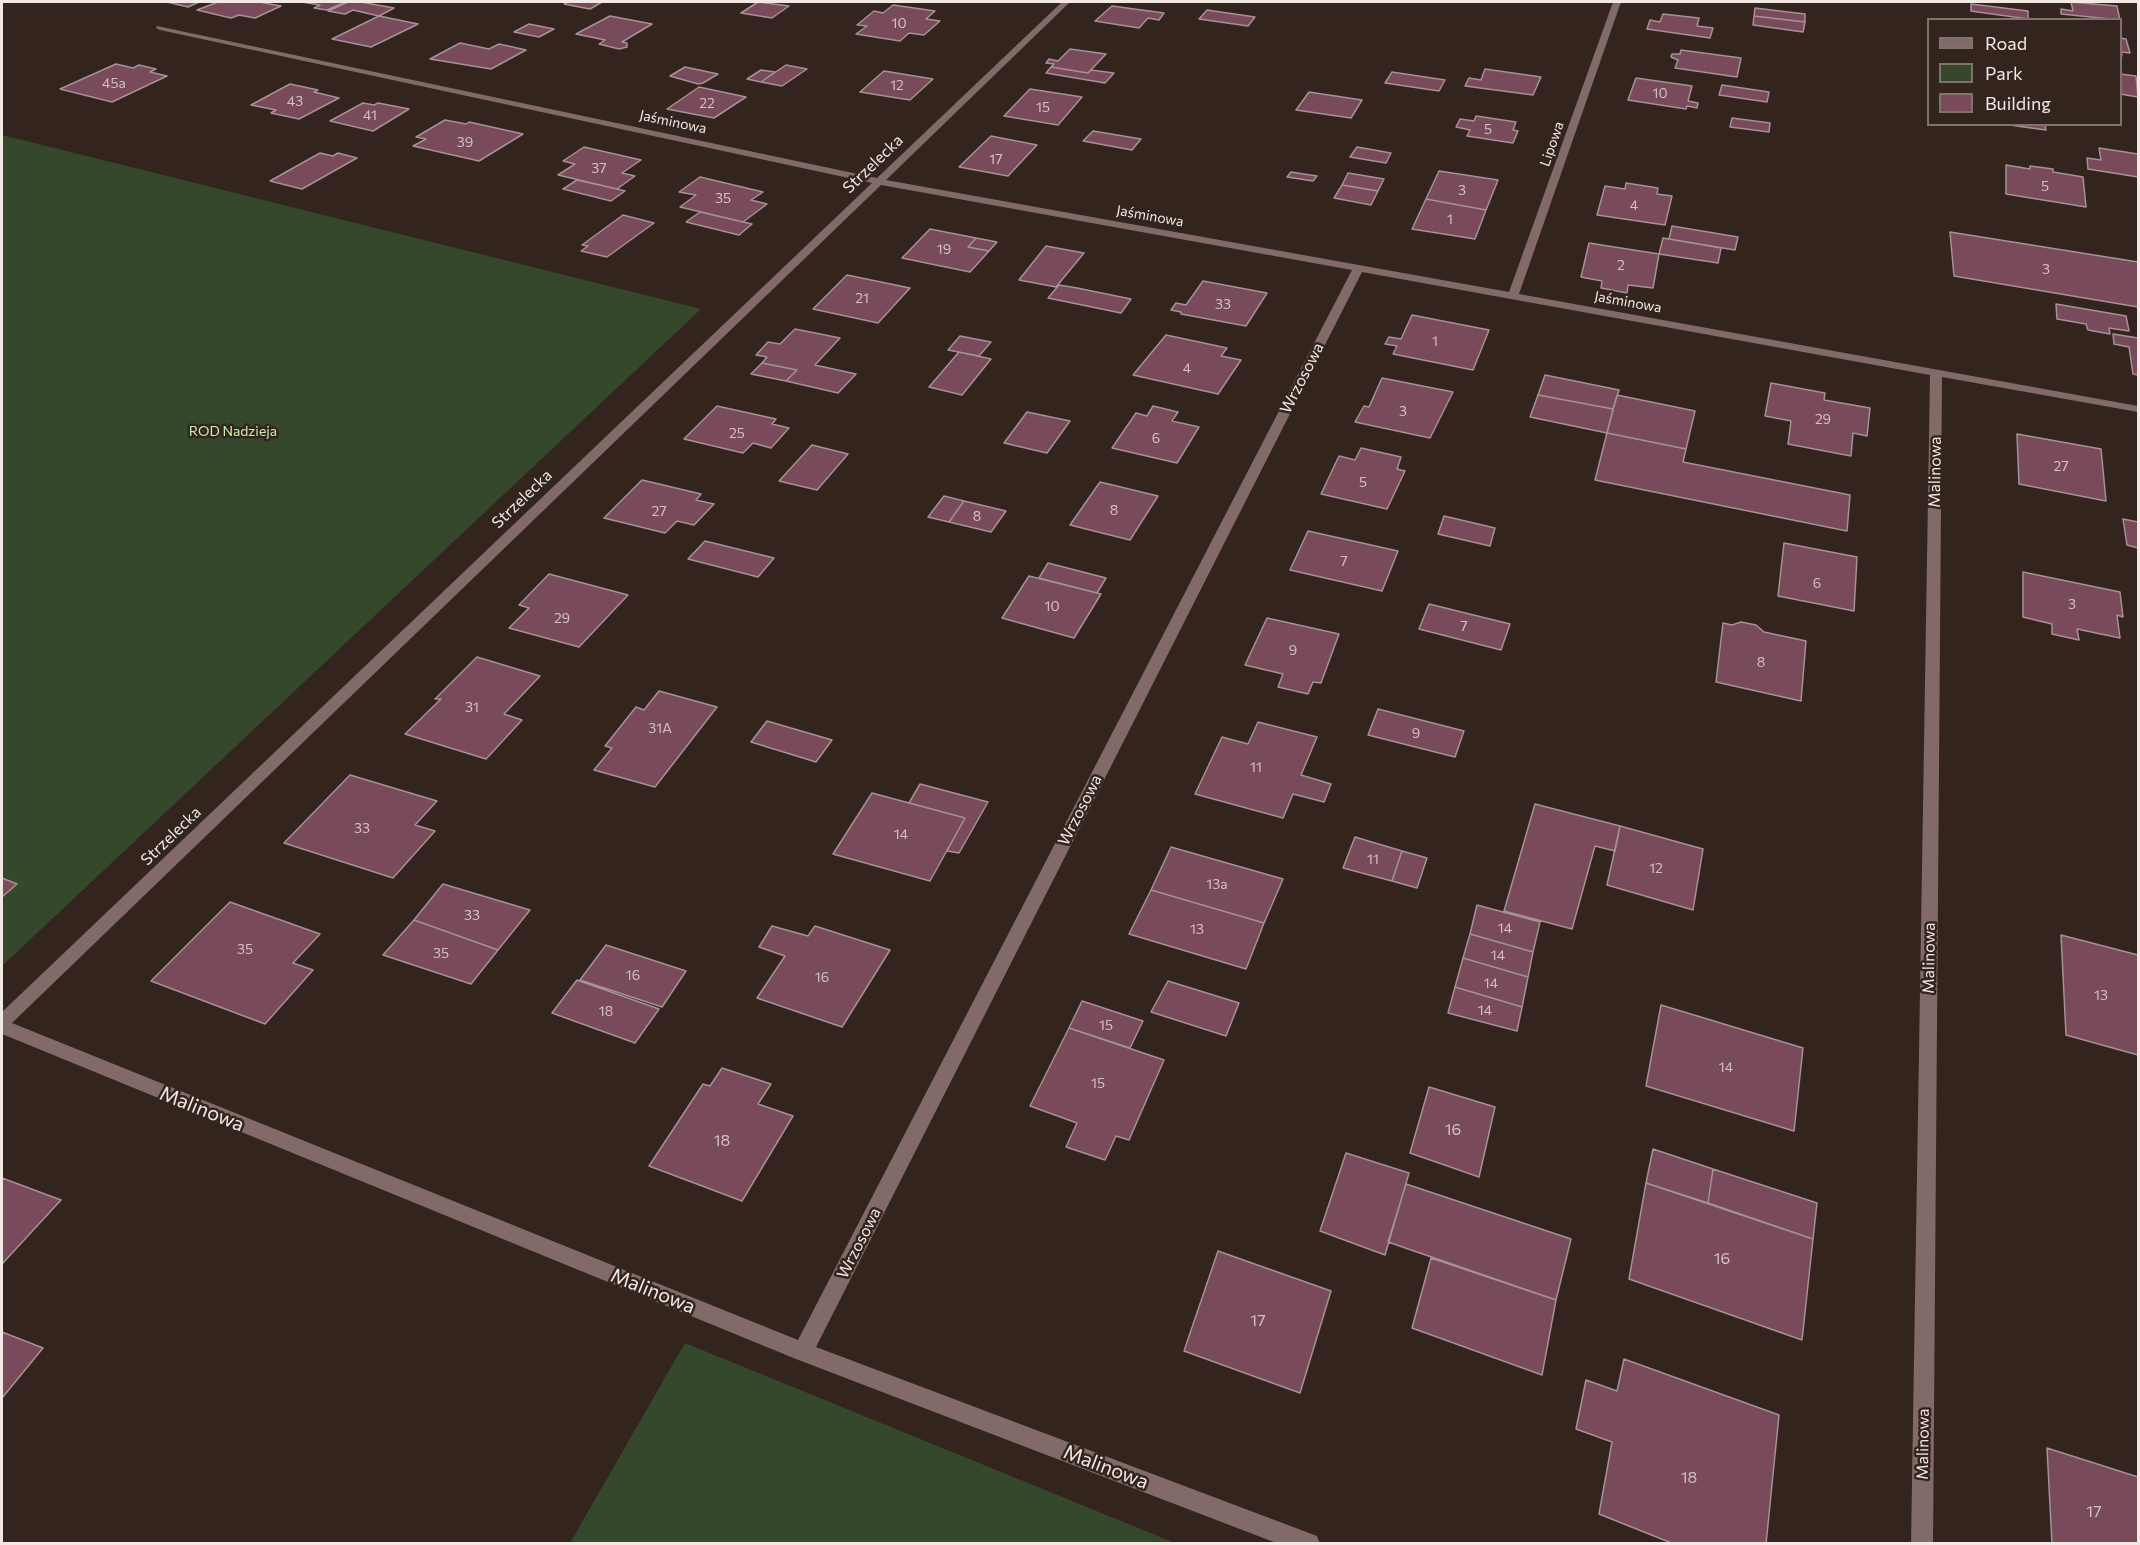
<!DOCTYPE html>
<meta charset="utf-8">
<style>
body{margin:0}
#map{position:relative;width:2140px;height:1545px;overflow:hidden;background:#33251e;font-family:Commissioner,sans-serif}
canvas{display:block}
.frame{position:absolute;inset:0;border:3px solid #f2e8e4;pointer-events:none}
.legend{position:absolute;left:1927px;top:18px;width:195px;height:108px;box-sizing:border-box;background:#33251e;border:2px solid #7f736d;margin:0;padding:8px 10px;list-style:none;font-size:18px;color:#f2e8e4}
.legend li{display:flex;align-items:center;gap:12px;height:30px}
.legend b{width:30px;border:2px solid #7f736d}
</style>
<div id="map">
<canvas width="2140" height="1545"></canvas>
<div class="frame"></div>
<ul class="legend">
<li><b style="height:8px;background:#816a68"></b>Road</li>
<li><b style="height:16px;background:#36482c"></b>Park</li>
<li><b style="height:16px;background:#784a5a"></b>Building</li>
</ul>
</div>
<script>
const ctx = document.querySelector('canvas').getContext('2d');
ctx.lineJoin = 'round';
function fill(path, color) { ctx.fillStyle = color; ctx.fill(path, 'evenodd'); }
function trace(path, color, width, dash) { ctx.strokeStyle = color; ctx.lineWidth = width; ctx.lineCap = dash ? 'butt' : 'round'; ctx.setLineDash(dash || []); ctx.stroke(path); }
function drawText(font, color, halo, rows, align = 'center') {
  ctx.font = font + ' Commissioner,sans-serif'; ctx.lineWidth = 5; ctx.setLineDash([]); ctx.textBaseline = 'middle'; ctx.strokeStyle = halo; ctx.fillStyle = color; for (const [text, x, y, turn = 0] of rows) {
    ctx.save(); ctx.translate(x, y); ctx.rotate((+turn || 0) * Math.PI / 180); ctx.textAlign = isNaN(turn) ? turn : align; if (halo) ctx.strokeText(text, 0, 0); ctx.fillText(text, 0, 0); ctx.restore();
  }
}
const green = new Path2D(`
 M2,135L701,309L2,966Z
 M685,1343L1175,1543H570Z`);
const building = new Path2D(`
 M167,2H199L188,7Z
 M218,2H259L281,6L255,18L239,15L231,18L197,10Z
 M302,2H346L327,10L314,8L320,5Z
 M348,2H361L394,8L379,16L353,10L345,14L328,11Z
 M568,2H602L590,9L564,4Z
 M758,2L789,6L772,18L741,13Z
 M2071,2L2117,6L2120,20L2061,14V9L2073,11Z
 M1971,4L2028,11V19L1971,11Z
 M893,5L935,11L926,19L940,21L924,35L909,33L900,41L856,34L867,26L857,25L874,11L883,13Z
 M1112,6L1164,13L1159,20L1148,18L1139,28L1095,21Z
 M1755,8L1805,14V22L1754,16Z
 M1207,10L1255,17L1248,26L1199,19Z
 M1663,14L1699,18L1697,26L1713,28L1710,38L1647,29L1650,20L1660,22Z
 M379,16L418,24L371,47L332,39Z
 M610,16L652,24L622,42L627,43V47L619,49L599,44L605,40L576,34Z
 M1754,16L1805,22L1803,32L1753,25Z
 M529,24L554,29L539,37L514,32Z
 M2120,38L2126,39L2130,53L2121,52L2122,56H2120Z
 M460,43L489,49L499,44L526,50L491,69L430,59Z
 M1070,49L1106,54L1088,73L1051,67L1054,64L1046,63L1049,59L1058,61Z
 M1681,50L1741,58L1737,77L1675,68L1678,60L1671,57L1672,54H1680Z
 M116,64L133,68L139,65L156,69L150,72L167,76L112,102L60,89Z
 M786,65L807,69L782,86L761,82Z
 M685,67L718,74L703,83L698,84L670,76Z
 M1051,67L1088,73L1091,70L1114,73L1105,83L1046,73Z
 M1485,69L1541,77L1533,95L1465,86L1469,78L1481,80Z
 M761,70L775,72L761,82L747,79Z
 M884,71L933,79L910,100L860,92Z
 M1392,72L1445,80L1439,91L1385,83Z
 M2120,74L2136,76L2138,97L2120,94Z
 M1636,78L1692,86L1688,101L1698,103L1697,108L1687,106L1686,109L1628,100Z
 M290,84L318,90L314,92L339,98L299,119L271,113L276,110L251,105Z
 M1722,85L1769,92L1767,102L1719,95Z
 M699,87L746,97L714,118L667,109Z
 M1030,89L1082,97L1058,125L1004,116Z
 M1309,92L1362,100L1351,118L1296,110Z
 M363,103L374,105L378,103L409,109L373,131L330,121Z
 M1476,116L1516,122L1513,130L1518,131L1513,143L1467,136L1470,130L1456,127L1460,119L1474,121Z
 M1732,118L1770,123L1769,132L1730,127Z
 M445,120L466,124L469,122L523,134L479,161L413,146L426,139L416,137Z
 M2002,124H2045L2046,130Z
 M1093,131L1141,139L1132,150L1083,141Z
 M991,136L1037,145L1008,176L959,167Z
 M584,147L641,160L622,173L635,176L617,189L558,175L575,164L563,161Z
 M1357,147L1391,153L1386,163L1350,157Z
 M2099,148L2138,154V177L2088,169L2087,158L2101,160Z
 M320,153L333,156L338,153L357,158L302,189L270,181Z
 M2006,165L2030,169V166L2053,169V172L2083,177L2086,207L2006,194Z
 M1439,171L1498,180L1486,210L1426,199Z
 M1291,172L1317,176L1313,181L1287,177Z
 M1348,173L1384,179L1378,191L1342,185Z
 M700,177L763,192L751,200L767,204L743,222L680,207L696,195L679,192Z
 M577,180L617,189L625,191L611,201L563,189Z
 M1626,183L1658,188L1657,194L1672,196L1665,225L1597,215L1605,186L1625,189Z
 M1342,185L1378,191L1371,205L1334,198Z
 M1426,199L1486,210L1475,239L1412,229Z
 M700,212L743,222L752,224L739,235L686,222Z
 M623,215L654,223L607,257L581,251L588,246L582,245Z
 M1672,226L1738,237L1735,250L1669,239Z
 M930,229L976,238L968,247L989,251L970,272L902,258Z
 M1950,232L2138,262V307L1954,276Z
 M976,238L997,242L989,251L968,247Z
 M1663,238L1721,248L1718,263L1659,254Z
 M1589,243L1659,254L1653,288L1628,285L1627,293L1601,288L1602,281L1581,277Z
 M1046,246L1084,253L1056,287L1019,280Z
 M847,275L910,288L878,323L813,309Z
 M1203,281L1267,293L1246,326L1181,314V312L1171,310L1176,303L1186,305Z
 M1059,285L1077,288L1131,299L1121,313L1048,298Z
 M2056,304L2126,316L2129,331L2109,328L2110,334L2088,330L2086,324L2057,319Z
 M1412,315L1489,330L1473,370L1393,354L1397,346L1385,344L1389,337L1401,339Z
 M795,329L840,338L815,365L856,374L838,393L786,381L797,370L762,363L767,357L756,355L768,342L780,344Z
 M2113,334L2138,338V375L2133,374L2129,347L2114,344Z
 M1166,335L1227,348L1221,356L1241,360L1218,394L1133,375Z
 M960,336L991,342L979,356L948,350Z
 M959,352L991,359L962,395L929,387Z
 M762,363L797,370L786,381L751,374Z
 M1545,375L1619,390L1613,409L1538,395Z
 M1382,378L1453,392L1430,438L1355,422L1364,406L1369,407Z
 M1771,383L1825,393L1824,400L1870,408L1867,436L1853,433L1851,456L1788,444L1791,421L1765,416Z
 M1538,395L1613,409L1607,433L1530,417Z
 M1617,395L1695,411L1686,449L1607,433Z
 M717,406L776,419L772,424L789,428L771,448L753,443L743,453L684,439Z
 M1153,406L1178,412L1172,421L1199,427L1177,463L1112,448L1136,413L1147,416Z
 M1027,412L1070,421L1047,453L1004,443Z
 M1607,433L1686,449L1683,462L1850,495L1847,531L1595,480Z
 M2017,434L2101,449L2106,501L2019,484Z
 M812,445L848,454L817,490L779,481Z
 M1361,448L1401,457L1397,469L1405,471L1387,509L1321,494L1339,456L1355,460Z
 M642,480L701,494L696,500L714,504L694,525L677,521L665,533L604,518Z
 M1100,482L1158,496L1130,540L1070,525Z
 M944,496L964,501L949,522L928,517Z
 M964,501L1006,511L991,532L949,522Z
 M1444,516L1495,528L1490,546L1438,534Z
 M2123,519L2138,522V548L2127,545Z
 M1308,531L1398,551L1382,591L1290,570Z
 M705,541L774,558L758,577L688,559Z
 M1784,543L1857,557L1854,611L1778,596Z
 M1048,563L1106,578L1097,593L1039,578Z
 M2023,572L2120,592L2123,617L2117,615L2120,638L2077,629L2079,640L2052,634V624L2023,617Z
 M549,574L628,595L579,647L509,628L529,608L519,605Z
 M1029,576L1101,594L1074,638L1002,618Z
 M1429,604L1510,624L1501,650L1419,629Z
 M1267,618L1339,634L1321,683L1313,682L1308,694L1278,687L1283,674L1245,665Z
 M1741,622L1756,625L1764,632L1806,641L1801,701L1716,682L1723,623L1732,625Z
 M477,657L540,676L504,714L522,720L486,759L405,734L441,699H435Z
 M659,691L717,707L655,787L594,770L612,748L605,746L636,707L644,710Z
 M1378,709L1464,731L1455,757L1368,735Z
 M767,721L832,740L816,762L751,742Z
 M1258,722L1317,737L1301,775L1331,784L1324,802L1293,794L1283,818L1195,794L1222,737L1248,744Z
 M350,775L437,801L415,825L435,831L393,878L284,843Z
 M920,784L988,802L959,853L947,851L965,818L909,803Z
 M872,793L965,818L930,881L833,854Z
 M1535,804L1620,826L1615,851L1595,846L1572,929L1504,911Z
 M1620,826L1703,849L1693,910L1607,885Z
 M1355,837L1402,851L1392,881L1343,868Z
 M1171,847L1283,879L1264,923L1151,890Z
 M1402,851L1427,858L1417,888L1392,881Z
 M2,878L17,884L2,897Z
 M443,884L530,910L498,950L414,920Z
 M1151,890L1264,923L1246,969L1129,934Z
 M230,902L320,934L293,963L313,970L265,1024L151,981Z
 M1477,905L1540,922L1533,952L1470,934Z
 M414,920L498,950L471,984L383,955Z
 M772,926L808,936L815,926L890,950L842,1027L757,998L785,956L759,947Z
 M1470,934L1533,952L1528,977L1463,958Z
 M2061,935L2138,955V1055L2066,1035Z
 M606,945L686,971L662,1007L580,980Z
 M1463,958L1528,977L1522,1007L1455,987Z
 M577,980L659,1009L635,1043L552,1013Z
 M1168,981L1239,1003L1226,1036L1151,1012Z
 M1455,987L1522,1007L1517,1031L1448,1013Z
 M1082,1001L1143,1021L1130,1048L1069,1028Z
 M1661,1005L1803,1048L1794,1131L1646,1086Z
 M1069,1028L1164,1060L1129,1140L1116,1136L1105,1160L1066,1147L1077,1123L1030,1106Z
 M722,1068L771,1084L758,1104L793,1116L742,1201L649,1166L703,1084L710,1086Z
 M1429,1087L1495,1107L1479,1177L1410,1153Z
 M1653,1149L1713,1169L1708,1203L1646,1183Z
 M1346,1153L1409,1173L1385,1255L1320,1231Z
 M1713,1169L1817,1203L1813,1239L1708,1203Z
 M2,1178L61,1200L2,1264Z
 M1646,1183L1813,1239L1802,1340L1629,1279Z
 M1406,1184L1571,1239L1556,1300L1388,1242Z
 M1218,1251L1331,1291L1300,1393L1184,1351Z
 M1431,1258L1556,1300L1542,1375L1412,1328Z
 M2,1332L43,1348L2,1398Z
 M1624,1359L1779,1415L1766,1544H1674L1599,1514L1612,1442L1576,1429L1586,1380L1617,1391Z
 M2047,1448L2138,1477V1544H2052Z`);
const minor = new Path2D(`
 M1062,2H1070L886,180L1509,292L1613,2H1621L1519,294L2138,406V412L1942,377L1933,1544H1911L1930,375L1362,272L816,1347L1309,1533L1317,1536L1320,1544H1279L796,1359L2,1034V1012L872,183L160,30L156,28L157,26L877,178ZM881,185L1352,270L798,1340L12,1023Z`);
const numberNames = [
 ["10",899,23],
 ["45a",114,83],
 ["12",897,85],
 ["10",1660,93],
 ["43",295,101],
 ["22",707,103],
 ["15",1043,107],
 ["41",370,115],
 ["5",1488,129],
 ["39",465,142],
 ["17",996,159],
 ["37",599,168],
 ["5",2045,186],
 ["3",1462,190],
 ["35",723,198],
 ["4",1634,205],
 ["1",1450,219],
 ["19",944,249],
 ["2",1621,265],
 ["3",2046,269],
 ["21",862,298],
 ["33",1223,304],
 ["1",1435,341],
 ["4",1187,368],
 ["3",1403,411],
 ["29",1823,419],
 ["25",737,433],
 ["6",1156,438],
 ["27",2061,466],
 ["5",1363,482],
 ["8",1114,510],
 ["27",659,511],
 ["8",977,516],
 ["7",1344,561],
 ["6",1817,583],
 ["3",2072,604],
 ["10",1052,606],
 ["29",562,618],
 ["7",1464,626],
 ["9",1293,650],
 ["8",1761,662],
 ["31",472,707],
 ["31A",660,728],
 ["9",1416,733],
 ["11",1256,767],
 ["33",362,828],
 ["14",901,834],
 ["11",1373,859],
 ["12",1656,868],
 ["13a",1217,884],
 ["33",472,915],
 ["14",1505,928],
 ["13",1197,929],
 ["35",245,949],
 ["35",441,953],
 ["14",1498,955],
 ["16",633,975],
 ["16",822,977],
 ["14",1491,983],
 ["13",2101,995],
 ["14",1485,1010],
 ["18",606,1011],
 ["15",1106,1025],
 ["14",1726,1067],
 ["15",1098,1083]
];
const farStreetnames = [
 ["Jaśminowa",673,122,12],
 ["Lipowa",1552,144,-71],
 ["Jaśminowa",1150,216,10],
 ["Jaśminowa",1628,302,10]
];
const farParknames = [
 ["ROD Nadzieja",233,431]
];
const streetNames = [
 ["Strzelecka",873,164,-44],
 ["Wrzosowa",1302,378,-63],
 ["Malinowa",1935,472,-89],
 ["Strzelecka",522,499,-44],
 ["Wrzosowa",1080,810,-63],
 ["Strzelecka",171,836,-44],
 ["Malinowa",1929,958,-89],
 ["Wrzosowa",859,1243,-63],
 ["Malinowa",1923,1444,-89]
];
const nearNumbernames = [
 ["16",1453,1130],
 ["18",722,1141],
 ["16",1722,1259],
 ["17",1258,1321],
 ["18",1689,1478],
 ["17",2094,1512]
];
const nearStreetnames = [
 ["Malinowa",202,1109,22],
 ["Malinowa",653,1291,22],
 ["Malinowa",1106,1467,21]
];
fill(green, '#36482c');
fill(building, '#784a5a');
trace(building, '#a59197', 1.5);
fill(minor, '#816a68');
drawText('14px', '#d4c0c2', null, numberNames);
drawText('14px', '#f2e8e4', '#33251e', farStreetnames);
drawText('14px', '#c6f0ae', '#33251e', farParknames);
drawText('16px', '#f2e8e4', '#33251e', streetNames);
drawText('16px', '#d4c0c2', null, nearNumbernames);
drawText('20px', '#f2e8e4', '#33251e', nearStreetnames);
</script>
